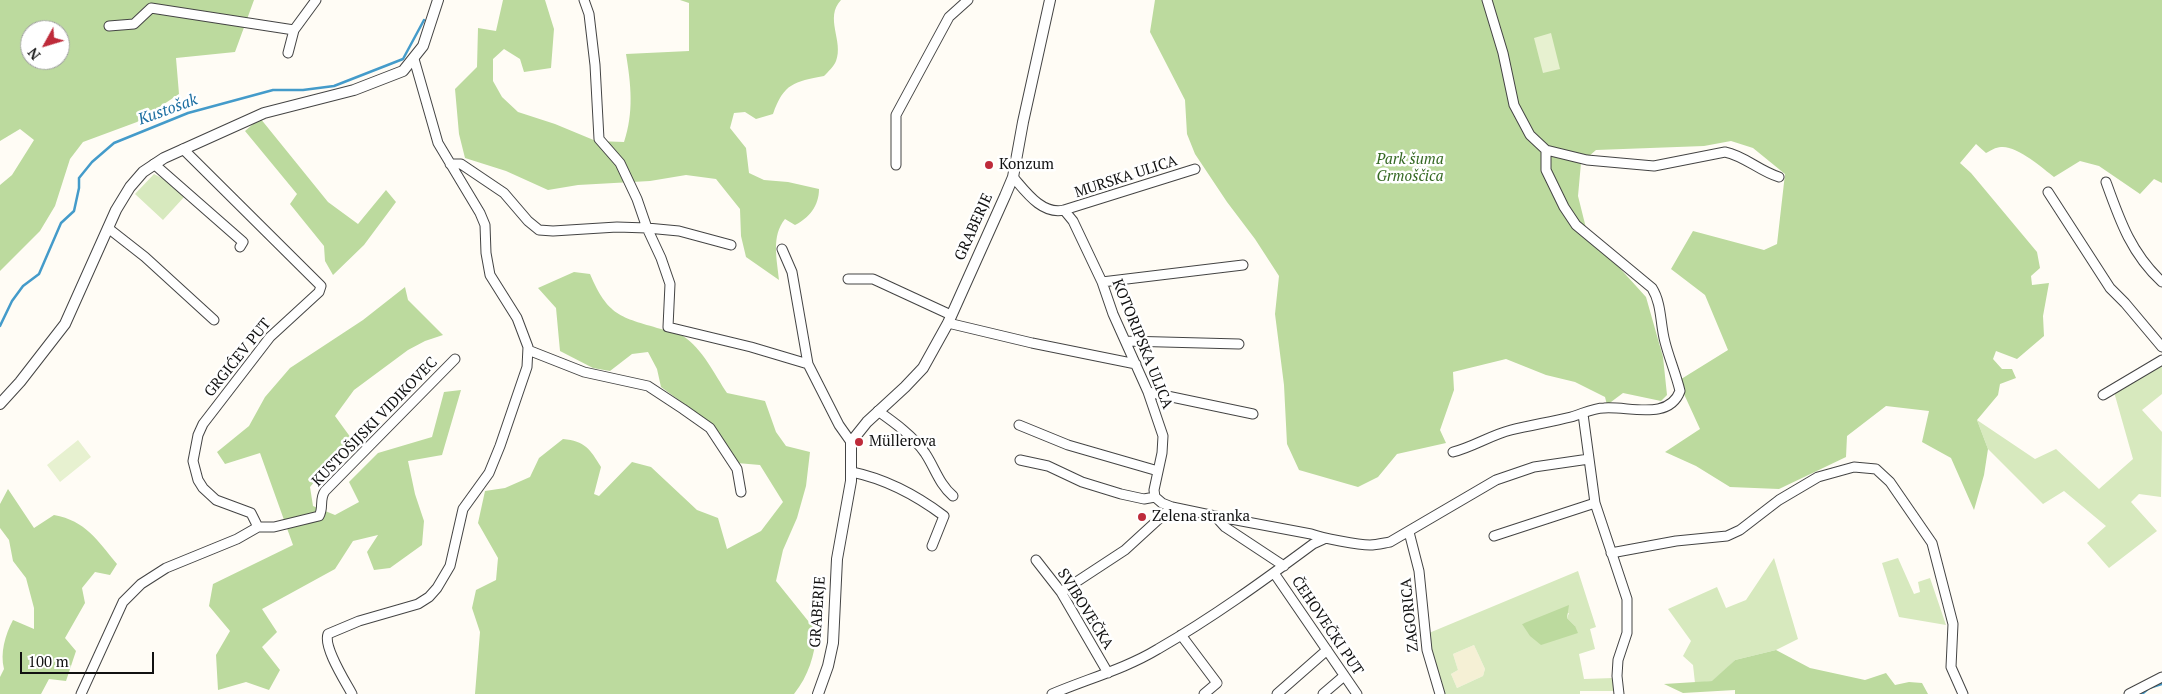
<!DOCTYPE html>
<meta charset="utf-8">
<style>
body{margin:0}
#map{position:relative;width:2162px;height:694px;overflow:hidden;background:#fffcf5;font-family:"PT Serif",serif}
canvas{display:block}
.north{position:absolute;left:20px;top:20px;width:50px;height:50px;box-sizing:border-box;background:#fff;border:1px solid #a0a0a0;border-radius:50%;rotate:231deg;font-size:14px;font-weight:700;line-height:20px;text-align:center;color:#111}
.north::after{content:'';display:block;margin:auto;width:18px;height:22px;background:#be2b3a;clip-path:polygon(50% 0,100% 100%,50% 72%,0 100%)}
.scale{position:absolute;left:20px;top:652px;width:134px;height:22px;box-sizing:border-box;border:2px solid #111;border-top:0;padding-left:6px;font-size:15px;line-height:18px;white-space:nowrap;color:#111;-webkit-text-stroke:4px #fff;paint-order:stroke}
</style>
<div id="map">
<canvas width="2162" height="694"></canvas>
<div class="north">N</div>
<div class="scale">100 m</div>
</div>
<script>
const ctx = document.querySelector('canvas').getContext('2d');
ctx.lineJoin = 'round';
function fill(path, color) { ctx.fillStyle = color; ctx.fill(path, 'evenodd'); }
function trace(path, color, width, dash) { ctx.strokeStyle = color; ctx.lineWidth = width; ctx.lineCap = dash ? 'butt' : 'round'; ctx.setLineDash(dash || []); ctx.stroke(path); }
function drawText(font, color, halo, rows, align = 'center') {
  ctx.font = font + ' "PT Serif",serif'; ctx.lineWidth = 5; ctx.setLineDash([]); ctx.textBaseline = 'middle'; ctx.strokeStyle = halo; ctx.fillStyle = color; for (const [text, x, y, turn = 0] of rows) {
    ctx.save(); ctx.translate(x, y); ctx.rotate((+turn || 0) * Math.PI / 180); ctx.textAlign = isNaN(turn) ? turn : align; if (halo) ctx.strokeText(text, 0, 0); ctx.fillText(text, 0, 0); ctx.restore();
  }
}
const farmland = new Path2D(`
 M1474,645L1485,669L1483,676L1457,688L1451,674L1458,670L1453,654Z`);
const green = new Path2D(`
 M154,174L171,183L185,196L163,220L135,194Z
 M2162,363V394L2142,410L2162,432L2161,497L2139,494L2131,502L2157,531L2109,568L2087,543L2106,526L2064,491L2043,504L1988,449L1977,420L2035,459L2056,449L2099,489L2133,459L2114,392Z
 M1774,558L1798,639L1776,650L1735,660L1713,681L1695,683L1693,665L1683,656L1691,641L1668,609L1717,587L1726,608L1746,600Z
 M1898,558L1914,594L1920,592L1918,582L1930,578L1946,625L1899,617L1882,563Z
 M1578,571L1596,627L1590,629L1595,649L1579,654L1584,679L1613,678L1614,691H1580V694H1444L1433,662L1429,633ZM1569,613L1567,618L1575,626L1522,624ZM1474,645L1485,669L1483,676L1457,688L1451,674L1458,670L1453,654Z`);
const forest = new Path2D(`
 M0,0H254L235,52L176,58L179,94L137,122L83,142L70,159L55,206L40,231L0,271V185L12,175L34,140L20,129L0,141ZM30,30H60V60H30Z
 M503,0H545L554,29L551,68L524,72L520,59L504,49L493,59V81L502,97L518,112L555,124L596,141L624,142C634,112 631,85 626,54L689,51V3L680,0H841C824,18 844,41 836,61C834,66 828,72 824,76C794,82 784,83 773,114L756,119L745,112L734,113L730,128L746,148L749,173L764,180L788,182L819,189C819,206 809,218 795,225L785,219C771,236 777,259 779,280L746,257L741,236L740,209L716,179L686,175L650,181L578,185L548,190L506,171L465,158L459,134L455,89L477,67L478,28L496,31Z
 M1155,0H2162V183L2154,179L2140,194L2099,166L2080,161L2054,177C2043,168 2016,145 2001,147C1996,147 1990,151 1986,153L1976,144L1960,163L1971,173L2037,252L2040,268L2031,276L2032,285L2049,283L2043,316L2044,336L2017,359L1996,351L1993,359L2002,369H2012L2016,378L2000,384L1998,395L1977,420L1988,449L1984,475L1974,510L1951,458L1922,442L1929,411L1886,406L1847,436L1846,457L1779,489L1730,487L1696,466L1665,452L1700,429L1678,381L1728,350L1705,295L1671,269L1693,231L1764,250L1777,244L1785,174L1753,148L1731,141L1704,146L1596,150L1581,163L1578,196L1587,232L1646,297L1663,357L1667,395L1661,401L1623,393L1607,405L1605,397L1575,382L1546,375L1506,359L1453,372L1454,390L1440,430L1446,443L1397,454L1378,477L1358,487L1299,470L1287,444L1284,385L1275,314L1279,276L1255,239L1227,202L1195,154L1187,134L1185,100L1150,32Z
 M260,118L328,202L358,224L386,190L396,202L364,245L333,275L325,261L324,246L290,204L297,194L245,131Z
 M574,272L590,274C608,316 620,317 661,329C667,331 677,332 683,336C702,348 715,375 727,393L765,401L776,432L786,446L810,452L806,486L797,518L783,550L776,581L817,632C814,656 809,675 794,694H475L480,632L472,608L476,590L496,580L498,558L478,523L485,491L505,488L530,477L539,458L563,439C585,441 590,449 601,467L594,494L599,496L632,462L651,467L697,510L718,518L727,549L761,531L783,502L760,465L737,463L713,425L661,387L657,369L648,352L632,354L610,371L593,368L560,351L556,308L538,288Z
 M405,287L408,300L443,335L425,341L408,350L354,390L335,416L351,438L310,487L313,506L335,515L359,502L349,482L378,453L432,437L444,392L461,390L442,455L408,461L415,494L424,521L422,545L390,568L374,570L367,552L378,535L353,541L335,569L262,609L277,632L262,647L280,670L269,690L246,682L218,690L216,655L230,631L209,606L213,584L293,545L260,453L225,464L217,452L249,426L265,397L290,368L363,320Z
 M8,489L34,528L54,515C86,521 97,540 117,564L110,575L95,572L82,588L85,603L65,638L76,651L66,681L49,679L41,694H0V677L4,669C0,653 5,635 13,620L34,629V608L26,578L13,561L9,540L0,528V504Z
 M1569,605L1567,618L1575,626L1578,633L1541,645L1530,636L1522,624Z
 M1776,650L1810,668L1865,680L1886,673L1895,685L1909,682L1922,683L1928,694H1735V690L1683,693L1664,684L1712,681L1735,660Z`);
const pitch = new Path2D(`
 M1551,33L1560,69L1543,73L1534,38Z
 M78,440L91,457L60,482L47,465Z`);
const stream = new Path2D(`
 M0,326L12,301L23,286L39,274L61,223L74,211L79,188V178L92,162L114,143L188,113L273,90H303L334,86L403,59L424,20
 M2142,694L2149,688L2162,684`);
const minor = new Path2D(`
 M584,0L589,14L595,65L599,139L620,163L637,199L647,228L679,231L731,245
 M1487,0L1503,53L1514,105L1530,135L1546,150L1587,160L1654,166L1725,152C1745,156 1759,171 1779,177
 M109,26L134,24L151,8L294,30
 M288,53L294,30L316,0
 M183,149L321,286L319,292L270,337L203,424L198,435L193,461L198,480L203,488L216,500L251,513L258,527
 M154,164L243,242L240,247
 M450,164H461L504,193L528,221L539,230L553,231L617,227L647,228L661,258L670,284L668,327L751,347L808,364
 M896,165V115L949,17L968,0
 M1013,177C1026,192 1042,215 1064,210L1073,221L1102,282L1113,314L1148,392L1163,436L1162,453L1154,490L1155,497L1162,503L1172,507L1215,516L1225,527L1284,566
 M2106,182C2120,221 2131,253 2162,282
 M2048,192L2110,288L2125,303L2162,347
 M1064,210L1195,169
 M108,228L145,257L214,320
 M782,249L792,272L808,364L839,425L851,442
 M848,279H873L951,315
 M1102,282L1243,265
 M948,323L1032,343L1136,364
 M1126,341L1239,344
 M528,350L584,372L648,386L683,409L710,428L737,469L741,492
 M1148,392L1253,414
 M2103,395L2162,360
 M878,411C895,423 913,436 925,453C935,468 939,484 953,496
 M1583,414L1595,503L1627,599V633L1618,660L1617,676L1619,694
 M1019,425L1068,445L1158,471
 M1453,452C1473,447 1491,435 1511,430C1531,425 1551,422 1571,417C1582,414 1593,408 1604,408C1629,406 1669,421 1680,391C1676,374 1669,358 1665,342C1660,324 1662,304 1652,288L1576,225L1564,207L1546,170V150
 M1020,460L1048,466L1082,482L1121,494L1144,499L1155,497
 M852,472C886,479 916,495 944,516L932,546
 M1215,516L1311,534C1322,538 1358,545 1370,545C1376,545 1384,543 1390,542L1496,480L1534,467L1589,459
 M1409,532L1419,571L1427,650L1440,694
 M1494,536L1595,503
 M1611,553L1676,541L1727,536L1740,530L1779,500L1818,477L1854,467L1876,469L1890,482L1932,543L1953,624L1951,667L1963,694
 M1036,560L1061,592L1108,673
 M1274,573L1357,694
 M1061,592L1125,550L1172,507
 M1181,635L1217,683L1204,694
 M81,694L123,602L141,584L166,568L237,539L258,527H274L319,516C324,508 319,499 325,491L455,359
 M352,694C345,681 323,647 328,634L359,621L418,604L429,597L437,588L450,566L463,509L489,473L500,446L527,367L528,347L517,318L490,275L486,253L485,225L480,213L438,143L414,59
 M1052,694C1087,679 1125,669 1158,649C1212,618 1263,581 1313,544L1324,539
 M1277,694L1327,650
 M1323,694L1344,676
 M2129,694L2162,677`);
const tertiary = new Path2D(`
 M0,404L20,382L65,324L116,210L130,187L143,172L164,158L264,113L354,90L403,71L423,46L438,0
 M818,694L828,666L833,643L837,559L851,481V442L867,422L905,387L923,368L948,323L1005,196L1013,177L1023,122L1050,0`);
const markers = [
 [989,165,5,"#be2b3a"],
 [859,442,5,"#be2b3a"],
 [1142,517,5,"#be2b3a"]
];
const parkNames = [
 ["Park šuma",1410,160],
 ["Grmoščica",1410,177]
];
const poiNames = [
 ["Konzum",999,165],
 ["Müllerova",869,442],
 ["Zelena stranka",1152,517]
];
const streetNames = [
 ["MURSKA ULICA",1126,177,-18],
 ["GRABERJE",974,227,-66],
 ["KOTORIPSKA ULICA",1142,344,68],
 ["GRGIĆEV PUT",238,358,-51],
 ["KUSTOŠIJSKI VIDIKOVEC",375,422,-46],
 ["SVIBOVEČKA",1085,609,58],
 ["GRABERJE",818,612,-86],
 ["ZAGORICA",1410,615,-96],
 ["ČEHOVEČKI PUT",1327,626,56]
];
const waterNames = [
 ["Kustošak",168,110,-20]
];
fill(farmland, '#f5f0d5');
fill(green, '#d7e9be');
fill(forest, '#bcda9e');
fill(pitch, '#e7f1d0');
trace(stream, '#449bca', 2.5);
trace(minor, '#444', 11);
trace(tertiary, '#444', 12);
trace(minor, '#fff', 9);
trace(tertiary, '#fff', 10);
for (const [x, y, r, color] of markers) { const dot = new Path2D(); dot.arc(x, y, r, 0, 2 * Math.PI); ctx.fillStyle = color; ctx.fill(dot); trace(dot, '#fff', 2); }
drawText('italic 15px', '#346822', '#fff', parkNames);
drawText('15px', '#111', '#fff', poiNames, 'left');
drawText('15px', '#111', '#fff', streetNames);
drawText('italic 16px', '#1c6ea1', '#fff', waterNames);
</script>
